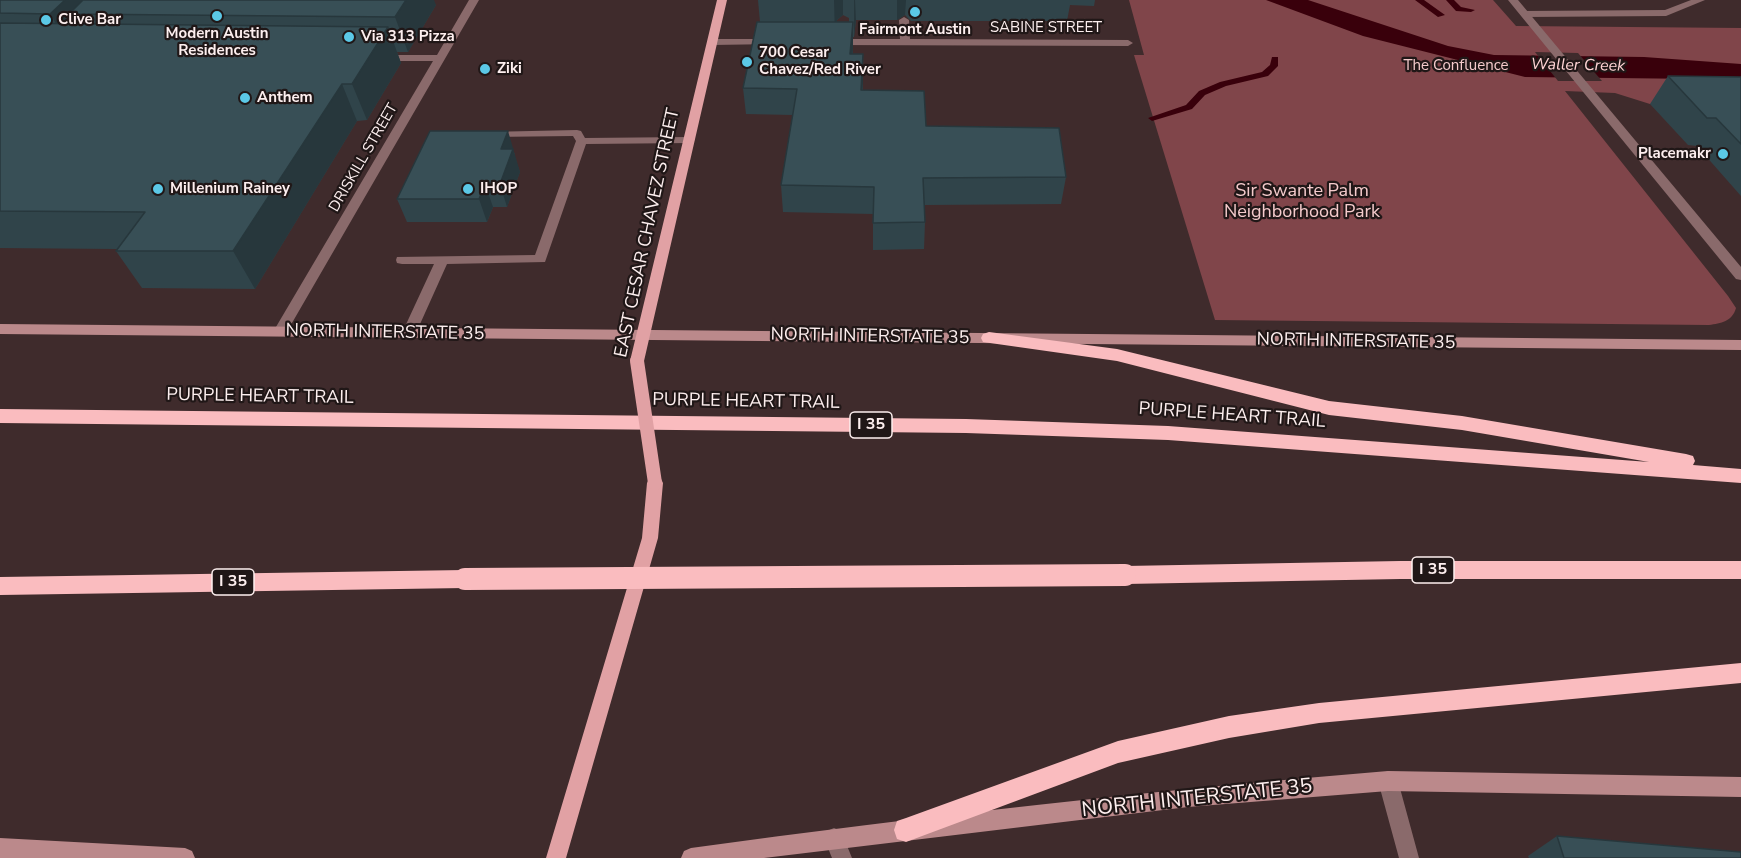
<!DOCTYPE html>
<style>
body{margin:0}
canvas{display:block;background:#3f2b2c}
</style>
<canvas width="1741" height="858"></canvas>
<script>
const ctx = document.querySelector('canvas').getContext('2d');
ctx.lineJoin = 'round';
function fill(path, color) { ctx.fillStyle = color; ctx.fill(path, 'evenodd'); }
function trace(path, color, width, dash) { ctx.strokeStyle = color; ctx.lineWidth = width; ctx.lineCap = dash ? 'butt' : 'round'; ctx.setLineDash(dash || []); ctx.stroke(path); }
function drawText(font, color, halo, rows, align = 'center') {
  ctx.font = font + ' "Nunito Sans",sans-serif'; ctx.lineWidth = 4.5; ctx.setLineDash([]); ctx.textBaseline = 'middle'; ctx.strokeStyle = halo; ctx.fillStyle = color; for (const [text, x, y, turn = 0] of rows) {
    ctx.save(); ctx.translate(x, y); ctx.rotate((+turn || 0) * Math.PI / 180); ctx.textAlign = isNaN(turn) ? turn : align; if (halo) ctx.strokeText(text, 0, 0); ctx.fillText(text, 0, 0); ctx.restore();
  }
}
const green = new Path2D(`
 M1129,0H1493L1516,26L1741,28V104H1650L1615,93L1565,91L1728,296L1736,308C1732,322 1721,323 1709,325L1215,320L1134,55H1144Z`);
const water = new Path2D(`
 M1266,0H1308L1448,46L1494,55L1644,57L1741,64V85L1701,79L1525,77L1363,36Z`);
const pier = new Path2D(`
 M1535,52L1578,53L1602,81H1558Z`);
const stream = new Path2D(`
 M1415,0H1424L1445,15L1438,17Z
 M1446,0H1454L1461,7L1475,10L1471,12L1456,11Z
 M1272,57H1278V66L1268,76L1226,86L1205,95L1192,109L1152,121L1148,118L1186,105L1199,91L1220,82L1262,72L1270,65Z`);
const lane = new Path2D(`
 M1691,0H1705L1666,16L1525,17L1520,14L1525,11L1665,10Z
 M904,17L909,20L910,39L1128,40L1133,43L1128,46L835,45L830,42L835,39H900L899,20Z
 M772,39L776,40V44L712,45L707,42L712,39Z
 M577,130L581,131L585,138L689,137L695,140L689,143L586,144L545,262L447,264L416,333L409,338L404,336L402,333L434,264H402L397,263L396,260L397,257L535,255L576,141L573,136L490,137L484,134L486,132Z`);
const street = new Path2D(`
 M469,0H479L285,335H275L273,332L433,61H380L375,58L380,55H437Z
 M1508,0H1518L1741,267V280L1736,279Z
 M1388,771L1395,774L1398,781L1419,858H1399L1378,781L1381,774Z
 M834,828L841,831L852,858H832L824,838L827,831Z`);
const secondary = new Path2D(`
 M0,324L1741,340V350L0,334Z
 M1388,771L1741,777V797L1388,791L1188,807L764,858H681L684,851L691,848C923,816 1155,790 1388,771Z
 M0,838L185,848L192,851L195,858H0Z`);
const primary = new Path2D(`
 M717,0H727L644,361L637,366L630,361Z
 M655,477L661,479L663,483L658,538L566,858H546L642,538L647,483L649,479Z`);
const highway = new Path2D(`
 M989,332L1117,349L1329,401L1462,416L1686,454L1693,456L1695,461L1693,465L1741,469V483L1168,440L966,433L0,423V409L966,419L1168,426L1649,462L1462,430L1329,415L1117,361L983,342L981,338L983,334Z
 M1400,561H1741V579H1400L1125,584L1118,581L1115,575L1118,569L1125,566Z
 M465,570L472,573L475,579L472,585L465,588L0,595V577Z
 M1741,663V683L1319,723L1229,738L1118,763L906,842L897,839L894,830L897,821L906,818L1118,741L1229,716L1319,703Z`);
const primaryBridge = new Path2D(`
 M637,361L655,483`);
const highwayBridge = new Path2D(`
 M465,579L1125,575`);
const wall = new Path2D(`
 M0,0L436,5L408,52H397L401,63L367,120L357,121L255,289L142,288L116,251L117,249L0,248Z
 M758,0H1095L1094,6L1070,5L1067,21H911L905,15L897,20H856L854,37H853V54H863V90L926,126L1066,177L1061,204L925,205V222L924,249L873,250V214L783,212L781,185L793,115L746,114L743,88L760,22ZM843,15L849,18V22H837V20Z
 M1668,76L1741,77V196L1697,146L1688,145L1650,104Z
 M515,153L514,155L520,172L507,207H493L487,222H407L397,199Z
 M1557,836L1741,858H1529L1528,856Z`);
const shadedWall = new Path2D(`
 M65,0H122L69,14L83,38L72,49L50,14Z
 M406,0H434L436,5L408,52L395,17Z
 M834,0H843V15L837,20L835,37Z
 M854,0H855L856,20L854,37Z
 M897,0H906L905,15L897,20Z
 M853,22V48L851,80L850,54Z
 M388,27L401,63L367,120L352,84Z
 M863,54V81L861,116V90Z
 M342,84L357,121L255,289L233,251Z
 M508,131L520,172L507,207L500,184L501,149Z
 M485,184L493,207L487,222L479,199Z`);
const building = new Path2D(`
 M0,0H65L50,14L0,13Z
 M83,0H406L395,17L69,14Z
 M757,22H853L850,54H863L861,90L924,91L926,126L1059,128L1066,177L923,178L925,222L873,223L874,187L781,185L797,89L743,88Z
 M0,23L388,27L352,84H342L233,251H116L145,212L0,211Z
 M1668,76L1741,77V144L1716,118H1707Z
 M430,131H508L501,149H513L500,184H485L479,199H397Z
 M1557,836L1741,852V858H1564Z`);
const markers = [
 [915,12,6,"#5bc8e6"],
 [217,16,6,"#5bc8e6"],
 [46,20,6,"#5bc8e6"],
 [349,37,6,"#5bc8e6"],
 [747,62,6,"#5bc8e6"],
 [485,69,6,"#5bc8e6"],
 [245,98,6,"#5bc8e6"],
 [1723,154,6,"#5bc8e6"],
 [158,189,6,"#5bc8e6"],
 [468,189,6,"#5bc8e6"]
];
const farPoinames = [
 ["Clive Bar",58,20],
 ["Fairmont Austin",915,30,"center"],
 ["Modern Austin",217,34,"center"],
 ["Residences",217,51,"center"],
 ["Via 313 Pizza",361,37],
 ["700 Cesar",759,53],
 ["Chavez/Red River",759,70],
 ["Ziki",497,69],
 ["Anthem",257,98],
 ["Placemakr",1711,154,"right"],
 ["Millenium Rainey",170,189],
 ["IHOP",480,189]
];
const farStreetnames = [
 ["SABINE STREET",1046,28],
 ["DRISKILL STREET",364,158,-60]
];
const farParknames = [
 ["The Confluence",1456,66]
];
const farWaternames = [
 ["Waller Creek",1578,66,1]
];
const shields = [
 [871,425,42],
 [1433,570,42],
 [233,582,42]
];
const shieldNames = [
 ["I 35",871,425],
 ["I 35",1433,570],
 ["I 35",233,582]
];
const parkNames = [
 ["Sir Swante Palm",1302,192],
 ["Neighborhood Park",1302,213]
];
const streetNames = [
 ["EAST CESAR CHAVEZ STREET",648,233,-78],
 ["NORTH INTERSTATE 35",385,333,1],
 ["NORTH INTERSTATE 35",870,337,1],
 ["NORTH INTERSTATE 35",1356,342,1],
 ["PURPLE HEART TRAIL",260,397,1],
 ["PURPLE HEART TRAIL",746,402,1],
 ["PURPLE HEART TRAIL",1232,416,4]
];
const nearStreetnames = [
 ["NORTH INTERSTATE 35",1197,799,-6]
];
fill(green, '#80454a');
fill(water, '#39000b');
fill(pier, '#3f2b2c');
fill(stream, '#39000b');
fill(lane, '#8a6a6b');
fill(street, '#8a6a6b');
fill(secondary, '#bb898b');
fill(primary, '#e1a1a4');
fill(highway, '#fabcbf');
trace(primaryBridge, '#e1a1a4', 14);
trace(highwayBridge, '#fabcbf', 22);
fill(wall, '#30444a');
fill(shadedWall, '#27373c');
fill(building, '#384f56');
trace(building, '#27373c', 1.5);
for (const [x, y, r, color] of markers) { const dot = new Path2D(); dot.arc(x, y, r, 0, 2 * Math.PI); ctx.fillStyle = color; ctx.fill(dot); trace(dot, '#201717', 2); }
drawText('bold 15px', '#fdefef', '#201717', farPoinames, 'left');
drawText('15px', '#fdefef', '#201717', farStreetnames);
drawText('15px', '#f5cbcc', '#201717', farParknames);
drawText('italic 16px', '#ffd4d5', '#201717', farWaternames);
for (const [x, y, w] of shields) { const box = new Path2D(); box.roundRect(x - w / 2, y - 13, w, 26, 4.5); ctx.fillStyle = '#201717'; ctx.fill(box); trace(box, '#fdefef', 1.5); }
drawText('bold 16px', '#fdefef', null, shieldNames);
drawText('18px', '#f5cbcc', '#201717', parkNames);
drawText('18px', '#fdefef', '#201717', streetNames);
drawText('21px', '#fdefef', '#201717', nearStreetnames);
</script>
